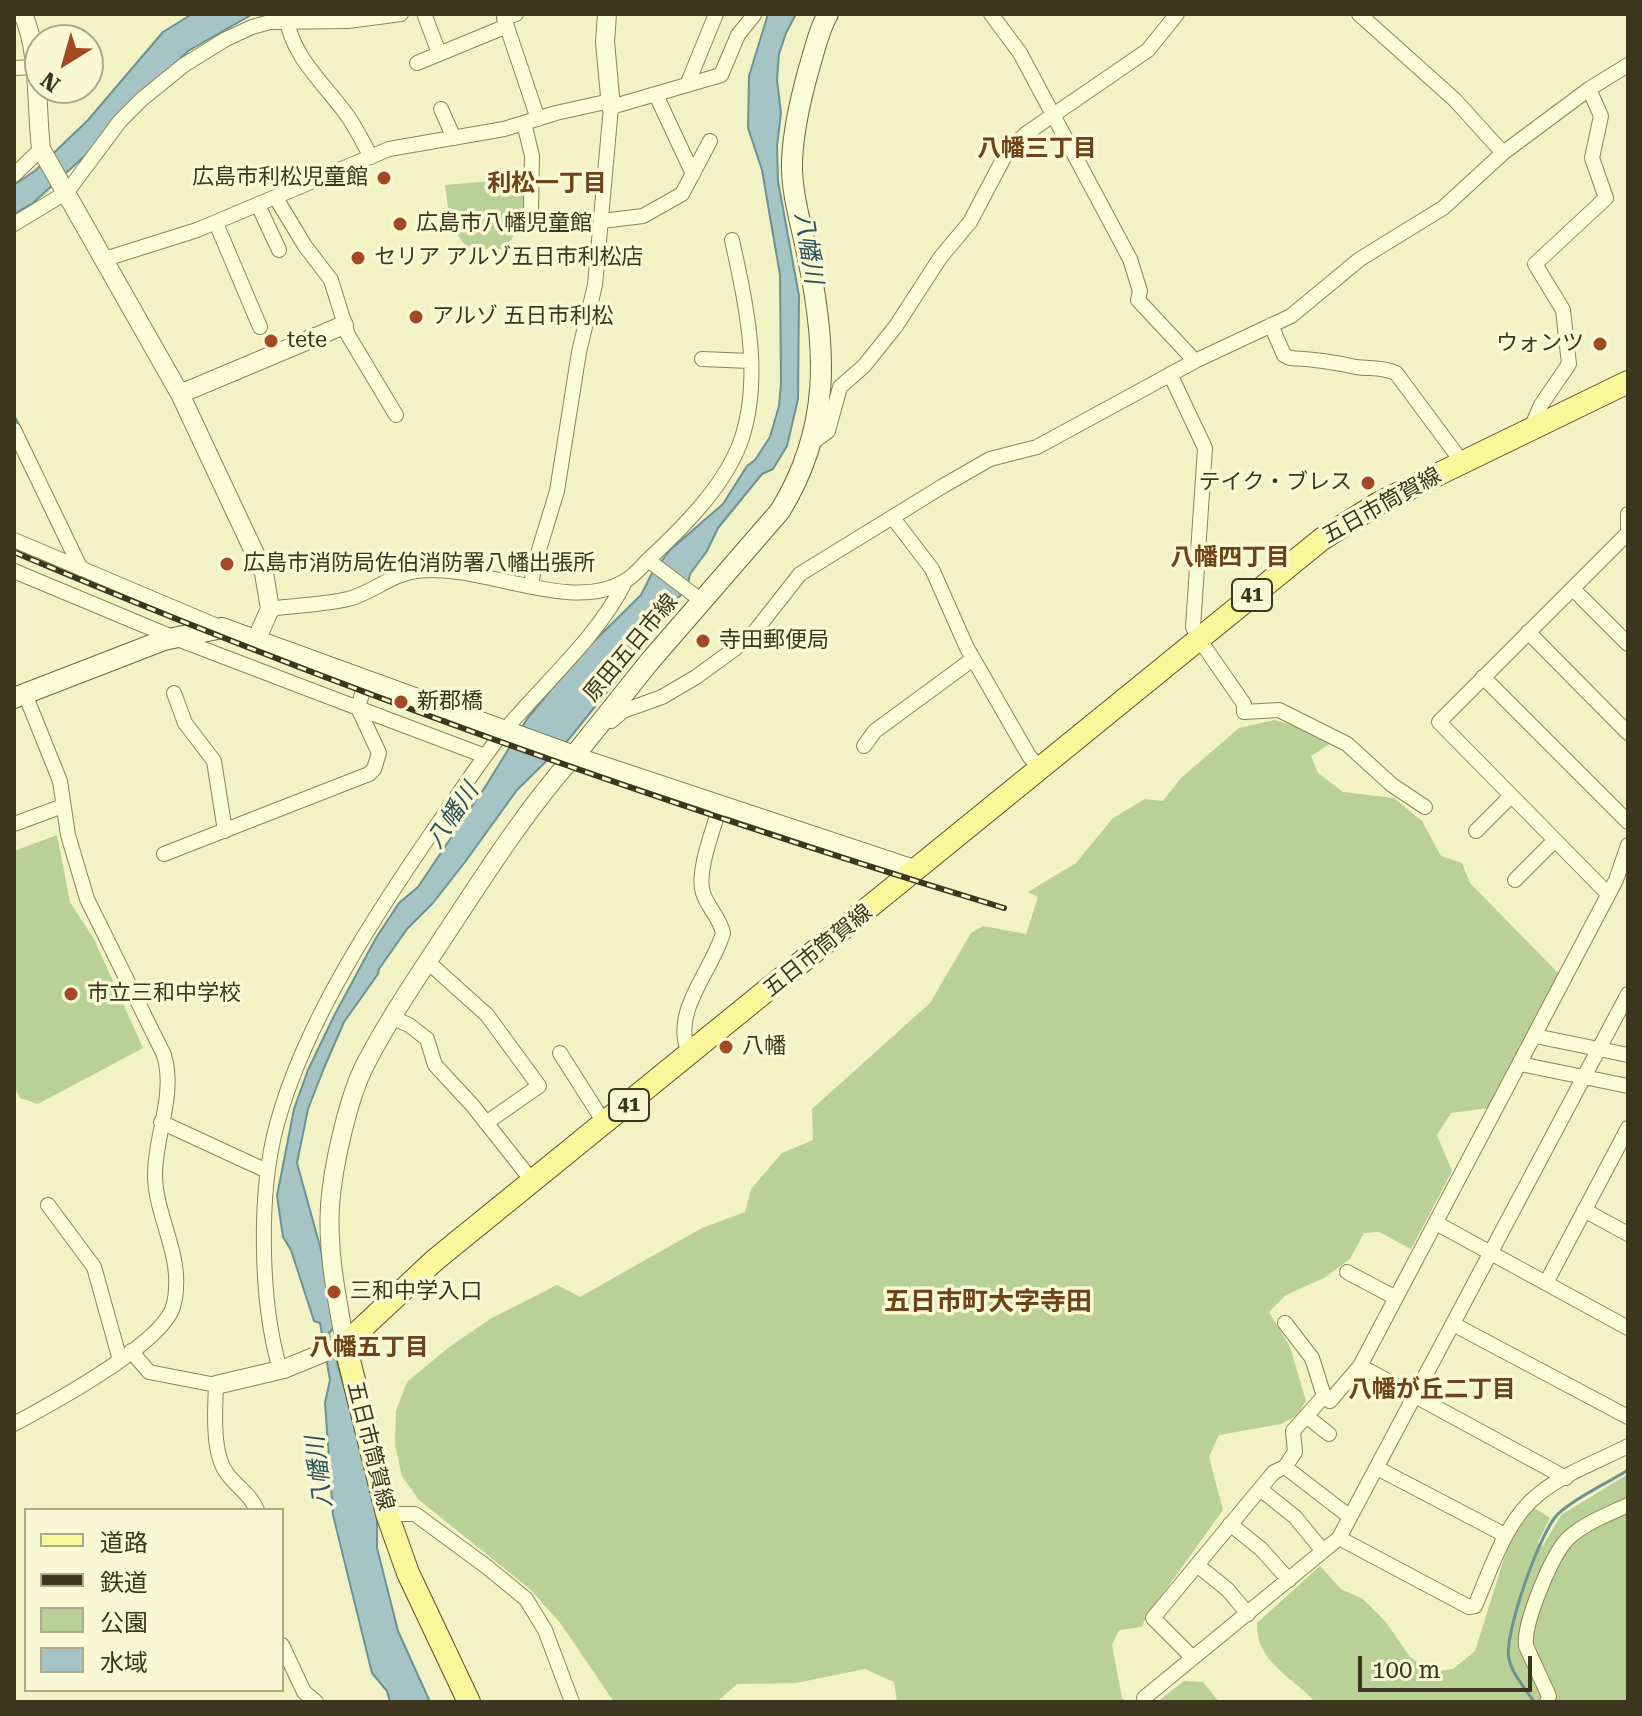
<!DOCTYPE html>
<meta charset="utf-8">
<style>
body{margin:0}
#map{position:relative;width:1642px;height:1716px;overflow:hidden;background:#f2f2c4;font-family:"Roboto Serif","Noto Sans JP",serif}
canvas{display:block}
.frame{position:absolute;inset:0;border:16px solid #3d361e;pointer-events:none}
.legend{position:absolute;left:24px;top:1508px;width:260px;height:184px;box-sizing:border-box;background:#f8f8d4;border:2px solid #adaa8b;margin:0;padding:10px 14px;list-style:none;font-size:24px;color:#3d361e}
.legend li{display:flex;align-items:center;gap:16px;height:40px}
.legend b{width:40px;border:2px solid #adaa8b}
.north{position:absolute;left:24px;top:24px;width:80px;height:80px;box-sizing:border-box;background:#f8f8d4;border:2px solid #adaa8b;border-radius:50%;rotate:217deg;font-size:22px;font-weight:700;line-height:32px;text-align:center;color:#3d361e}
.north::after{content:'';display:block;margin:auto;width:28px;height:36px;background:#a34923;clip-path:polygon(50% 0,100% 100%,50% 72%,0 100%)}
.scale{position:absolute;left:1358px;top:1656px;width:174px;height:36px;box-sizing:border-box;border:4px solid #3d361e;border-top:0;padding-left:10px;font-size:24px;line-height:28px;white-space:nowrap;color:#3d361e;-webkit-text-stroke:6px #f8f8d4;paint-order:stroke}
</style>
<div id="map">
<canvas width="1642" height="1716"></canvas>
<div class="frame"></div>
<ul class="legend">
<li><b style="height:10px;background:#f8f799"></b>道路</li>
<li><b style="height:10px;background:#3d361e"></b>鉄道</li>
<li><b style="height:22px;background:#b9d196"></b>公園</li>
<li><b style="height:22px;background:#a6c4c5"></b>水域</li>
</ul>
<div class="north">N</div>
<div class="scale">100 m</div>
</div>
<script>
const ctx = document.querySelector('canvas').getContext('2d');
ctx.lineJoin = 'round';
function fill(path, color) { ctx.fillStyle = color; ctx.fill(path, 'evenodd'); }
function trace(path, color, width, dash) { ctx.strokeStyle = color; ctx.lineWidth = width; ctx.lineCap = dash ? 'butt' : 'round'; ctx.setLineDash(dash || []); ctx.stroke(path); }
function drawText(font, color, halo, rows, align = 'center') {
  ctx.font = font + ' "Roboto Serif","Noto Sans JP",serif'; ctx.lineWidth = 7; ctx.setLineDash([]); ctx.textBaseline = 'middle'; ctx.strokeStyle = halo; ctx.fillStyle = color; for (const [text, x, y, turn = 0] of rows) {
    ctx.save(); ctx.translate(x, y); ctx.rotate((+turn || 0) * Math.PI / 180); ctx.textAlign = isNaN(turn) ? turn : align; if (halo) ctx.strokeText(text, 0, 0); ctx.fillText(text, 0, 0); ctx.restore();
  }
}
const green = new Path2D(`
 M527,178V197L523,202L526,220L504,249H468L450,224L445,185Z
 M1274,720L1312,730L1331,743L1311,756L1318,773L1343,792L1394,798L1422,821L1441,856L1462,863L1470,883L1559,974L1489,1108L1451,1113L1437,1135L1452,1171L1411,1249L1379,1232L1364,1233L1350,1259L1324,1278L1286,1295L1269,1312L1290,1347L1306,1401L1296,1416L1281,1424L1219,1435L1209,1457L1223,1510L1146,1617L1142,1627L1119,1630L1112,1645L1122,1698L1127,1702H897L894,1682L865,1669L796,1683L737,1684L717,1702H614L561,1624L530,1589L419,1500L402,1476L395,1445L396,1411L407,1382L448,1348L490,1319L557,1285L580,1297L702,1228L745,1212L751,1189L782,1153L813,1140L812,1109L930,1003L971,933L983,926L1026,934L1038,897L1028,892L1076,863L1113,818L1145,799L1163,801L1181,778L1239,728Z
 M57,835L70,902L94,939L143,1048L38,1104L20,1098L14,1087V851Z
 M1628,1474V1500L1597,1517L1566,1548L1585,1532L1628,1510V1702H1315C1292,1676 1256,1663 1257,1623L1320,1566L1341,1589L1363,1599L1385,1621L1410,1657L1431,1672L1453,1669L1475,1651L1512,1533L1533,1507L1550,1518L1538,1542L1542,1547L1561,1515Z
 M1184,1681L1203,1682L1219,1702H1157Z`);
const water = new Path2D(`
 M192,14H253L188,51L118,119L89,152L33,203L14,214V185L36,170L88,120L163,32Z
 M768,14H796L786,33L779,54L777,80L781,113L777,146L778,181L799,296L798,399L787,446L773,469L762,474L718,528L707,551L690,574L687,588L637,645L626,668L569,739L517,790L465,862L433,903L407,929L379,969L378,974L344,1022L324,1068L308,1109L297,1163L321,1250L334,1327L329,1333L358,1438L377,1517V1548L398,1631L430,1702H390L387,1691L372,1673L333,1515L325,1403L330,1380L320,1323L314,1321L291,1250L283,1237L277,1196L294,1109L308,1070L334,1016L376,938L399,903L418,887L487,784L527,719L576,659L641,595L651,575L670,550L723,504L747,466L755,460L770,437L779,406L781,384L780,275L762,170L748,128L749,76Z`);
const stream = new Path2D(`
 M14,416L19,426
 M1534,1702C1526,1689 1512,1674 1509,1659C1503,1636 1541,1528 1559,1513C1578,1496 1606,1484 1628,1470`);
const minor = new Path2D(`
 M516,14L504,18L538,119
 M991,14L1020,53L1130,259L1140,291L1138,300L1195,361
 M1359,14L1455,100L1503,153
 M286,15C291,57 326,85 349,118C357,130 364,144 371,157
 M425,16L439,53
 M417,63L507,26
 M14,68L35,67
 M687,85L716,14
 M656,95L693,174
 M441,109L454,138
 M524,123L532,156L531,210
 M14,175L41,149
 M276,198L305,246L331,280L348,335L396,415
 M258,205L279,250
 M602,221L643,216L682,194L710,141
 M216,223L260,327
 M14,224L67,192L120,121L142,99L184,65L226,39L252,27L270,22L348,21L401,14
 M105,259L197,230L389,149L504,129L556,113L610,101
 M1271,325L1284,355L1290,358C1312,359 1334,362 1356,367C1370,369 1383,367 1396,373L1462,462
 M702,359L750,361
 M1170,374L1205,448L1193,627L1199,639L1244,704V712L1279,710L1347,744L1392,785L1425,807
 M1531,428L1541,405L1569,364L1563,310L1535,264L1606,198L1592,158L1601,116L1589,89
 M14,430L81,569
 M812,443L828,431L840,387L864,366L896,326L940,258L970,222L1008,150L1027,133L1148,50L1177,14
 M1628,514V534
 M893,518L932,569L967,648L1029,756L1041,769
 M14,540L222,628
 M648,560C682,528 721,490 739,446C764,382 746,304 732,240
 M14,571L172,637L358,708L366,680
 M531,585L535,563L557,491L579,352L595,285L611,107L721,75L738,35L754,15
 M1573,589L1628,644
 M270,609C296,605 323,605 348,599C372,593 392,574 416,571C480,562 570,615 625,581C634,576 641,567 648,560L702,601
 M1528,632L1628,733
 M1483,677L1628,822
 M174,693L185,723L214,761L225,831
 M358,708L485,756
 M611,721L623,711L662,697L696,677L740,645L756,630L800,574L943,486L990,459L1037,447L1195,361L1291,316L1360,259L1443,208L1503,153L1589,89L1628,65
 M864,746L875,731L973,659
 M14,824L63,806
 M1476,831L1511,796
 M164,854L369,774L374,769L379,753L358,708
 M1515,880L1555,840
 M1608,894L1439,722L1627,534
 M428,962L487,1015L539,1086L486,1123
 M393,1018L409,1025L427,1039L435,1065L473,1106L533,1182
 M1535,1036L1628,1055
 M560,1053L605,1124
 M690,1055C669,1013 712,972 723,933C720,918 708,908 703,893C696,872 714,828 720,806
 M1520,1064L1628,1086
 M161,1122L267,1171
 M48,1205L94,1267L120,1360
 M1584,1210L1628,1234
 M1436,1223L1628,1328
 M1347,1272L1396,1298
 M1546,1283L1628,1128
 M1285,1323L1312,1358L1324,1396
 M1453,1324L1628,1417
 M131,1351L149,1372L216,1385C215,1409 212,1452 226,1472C235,1486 250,1493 257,1510
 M1360,1366L1566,1478
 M280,1370C260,1301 258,1193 277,1124C305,1021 377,912 437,825C459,794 480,761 504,731C543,684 599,636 626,580
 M1306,1416L1329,1434
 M14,1424C53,1403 151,1350 171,1312C174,1306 176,1295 176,1288C179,1250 155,1212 155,1175C155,1134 176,1095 164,1055L87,899L68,835L60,781L25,694
 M1285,1467L1295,1452L1293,1431L1324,1396L1330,1401L1360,1366L1616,880L1628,845
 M1377,1468L1505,1535
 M1260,1489L1295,1517L1323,1551
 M387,1514H415L487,1567L526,1599L545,1630L572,1702
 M1230,1524L1261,1549L1289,1580
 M1339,1538L1469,1607L1475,1606C1492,1567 1505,1520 1540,1493C1565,1473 1599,1461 1628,1446
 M1197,1565L1228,1590L1248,1614
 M282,1645L304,1692L316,1702
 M1193,1658L1153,1618L1274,1472L1285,1467L1350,1517
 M1144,1698L1339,1538L1628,994
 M1547,1702L1549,1696L1526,1646C1523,1624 1550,1561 1564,1543C1577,1526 1609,1514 1628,1505`);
const tertiary = new Path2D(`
 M23,14C40,53 36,106 41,149L180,394L264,573L270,609L257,638
 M607,14L605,42L611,107
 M180,394L344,325
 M216,1385L284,1369L345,1344C337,1298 327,1252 330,1205C333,1166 348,1097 366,1063C391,1015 423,969 453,923C491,865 528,808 574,756L917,870`);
const secondary = new Path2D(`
 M14,698L164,640L222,628L574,756L650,661L780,511C831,428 827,350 808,258C802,227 791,193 792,162C793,131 800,101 808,72C814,53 818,31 828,14`);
const primary = new Path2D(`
 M469,1702L408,1573L387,1514L345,1344L435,1260L1322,539L1379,503L1628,382`);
const rail = new Path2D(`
 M14,552C337,689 668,806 1004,908`);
const markers = [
 [384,178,8,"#a34923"],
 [400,224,8,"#a34923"],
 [358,258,8,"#a34923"],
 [416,317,8,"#a34923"],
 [271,341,8,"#a34923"],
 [1600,344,8,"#a34923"],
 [1368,483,8,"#a34923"],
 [227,564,8,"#a34923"],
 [703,641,8,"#a34923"],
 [401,702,8,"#a34923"],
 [71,994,8,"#a34923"],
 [726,1047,8,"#a34923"],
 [334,1292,8,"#a34923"]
];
const shields = [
 [1252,595,40],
 [629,1105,40]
];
const shieldNames = [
 ["41",1252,595],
 ["41",629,1105]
];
const poiNames = [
 ["広島市利松児童館",368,178,"right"],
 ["広島市八幡児童館",416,224],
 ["セリア アルゾ五日市利松店",374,258],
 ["アルゾ 五日市利松",432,317],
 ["tete",287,341],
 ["ウォンツ",1584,344,"right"],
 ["テイク・ブレス",1352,483,"right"],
 ["広島市消防局佐伯消防署八幡出張所",243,564],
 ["寺田郵便局",719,641],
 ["新郡橋",417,702],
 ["市立三和中学校",87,994],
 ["八幡",742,1047],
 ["三和中学入口",350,1292]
];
const streetNames = [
 ["五日市筒賀線",1382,506,-29],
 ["原田五日市線",631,648,-50],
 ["五日市筒賀線",818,951,-39],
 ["五日市筒賀線",370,1446,76]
];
const neighbourhoodNames = [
 ["八幡三丁目",1037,149],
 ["利松一丁目",547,184],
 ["八幡四丁目",1230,558],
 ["八幡五丁目",369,1348],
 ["八幡が丘二丁目",1432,1390]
];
const waterNames = [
 ["八幡川",808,248,81],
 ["八幡川",453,816,-56],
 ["八幡川",320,1472,-97]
];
const quarterNames = [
 ["五日市町大字寺田",988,1302]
];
fill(green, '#b9d196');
fill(water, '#a6c4c5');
trace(water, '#6c9294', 2);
trace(stream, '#6c9294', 3);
trace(minor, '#8e8558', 16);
trace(tertiary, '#8e8558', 20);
trace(secondary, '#70663b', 22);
trace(primary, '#5c512d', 24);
trace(minor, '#fbfcd8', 14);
trace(tertiary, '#fbfcd8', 18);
trace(secondary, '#fbfcd8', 20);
trace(primary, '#f8f799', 22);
trace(rail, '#3d361e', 6);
trace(rail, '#f8f8d4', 3, [9]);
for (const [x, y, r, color] of markers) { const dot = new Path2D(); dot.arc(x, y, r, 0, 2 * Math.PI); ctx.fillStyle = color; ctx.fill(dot); trace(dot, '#f8f8d4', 3); }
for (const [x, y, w] of shields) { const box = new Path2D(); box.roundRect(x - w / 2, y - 16, w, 32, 6); ctx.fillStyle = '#f8f8d4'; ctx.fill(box); trace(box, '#3d361e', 2); }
drawText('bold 20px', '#3d361e', null, shieldNames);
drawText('22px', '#3d361e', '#f8f8d4', poiNames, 'left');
drawText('22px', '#3d361e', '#f8f8d4', streetNames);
drawText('bold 24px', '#6d4419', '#f8f8d4', neighbourhoodNames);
drawText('italic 24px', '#2c525e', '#f8f8d4', waterNames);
drawText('bold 26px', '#6d4419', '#f8f8d4', quarterNames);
</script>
